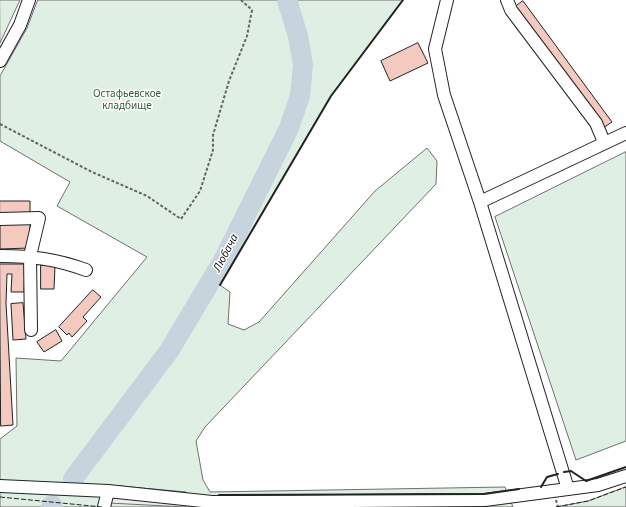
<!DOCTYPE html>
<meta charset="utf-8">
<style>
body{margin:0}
canvas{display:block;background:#fff}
</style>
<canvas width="626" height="507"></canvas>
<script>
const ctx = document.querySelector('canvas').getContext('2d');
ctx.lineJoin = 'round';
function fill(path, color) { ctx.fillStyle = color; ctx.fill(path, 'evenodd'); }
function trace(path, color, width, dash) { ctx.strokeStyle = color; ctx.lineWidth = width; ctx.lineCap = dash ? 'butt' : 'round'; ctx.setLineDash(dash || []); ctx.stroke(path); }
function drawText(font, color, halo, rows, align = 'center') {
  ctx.font = font + ' "Noto Sans",sans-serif'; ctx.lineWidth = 3; ctx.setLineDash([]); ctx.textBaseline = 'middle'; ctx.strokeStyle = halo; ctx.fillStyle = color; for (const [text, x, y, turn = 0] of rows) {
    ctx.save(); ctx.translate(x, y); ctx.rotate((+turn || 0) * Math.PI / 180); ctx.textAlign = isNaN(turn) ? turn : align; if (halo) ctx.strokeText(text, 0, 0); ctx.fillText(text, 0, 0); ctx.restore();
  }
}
const green = new Path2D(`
 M0,0H20L0,43Z
 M38,0H403L331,96L220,285L230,292L228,324L244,330L259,322L375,191L427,148L437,161L436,184L205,427L196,441L203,480L210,492L505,487L513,507H0V439L17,426L16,358L61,361L147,257L57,206L70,182L0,141V76L27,28Z
 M626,152V441L576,460L495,217Z
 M626,487V507H556L588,501Z`);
const parking = new Path2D(`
 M109,485L186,492L185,507L109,503Z`);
const river = new Path2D(`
 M73,479L169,351L224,259L289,128L300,96L303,65L298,36L287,0
 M51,507L52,505`);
const building = new Path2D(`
 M523,1L612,122L603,128L515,7Z
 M418,43L428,63L390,81L381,61Z
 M0,201H30V213H0Z
 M30,224V248L0,249V225Z
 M0,264H25L24,292H11L12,274H7L6,303L13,425L1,426Z
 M41,265L55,266L54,289H41Z
 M93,290L101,297L83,317L87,321L72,337L69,333L67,335L59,327Z
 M23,303L26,339L13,340L11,304Z
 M56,330L62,341L44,352L37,342Z`);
const path = new Path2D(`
 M0,124L92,172L147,196L181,219L200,191L213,150V135L229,81L247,36L252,10L241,0
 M556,500L558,507`);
const minor = new Path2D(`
 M447,0L435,49L444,95L480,202
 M507,0L511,10L596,123L604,142
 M0,61L20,25L29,0
 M0,219L39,218L30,256L31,330
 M0,256C32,256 56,259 86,270
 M0,486L108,491L212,502L485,500L598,485L626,476
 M568,489L480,202L626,133
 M104,507L108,491`);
const fence = new Path2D(`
 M0,497L102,507
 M556,507L588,501L626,487`);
const wall = new Path2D(`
 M220,285L331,96L403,0
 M564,472L571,471L586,481L626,467
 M541,487L547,477L558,474
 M219,495L484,494L519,489`);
const parkNames = [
 ["Остафьевское",127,94],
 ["кладбище",127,106]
];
const waterNames = [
 ["Любача",226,253,-62]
];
fill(green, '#e0efe3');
trace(green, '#6f6f6f', 1);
fill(parking, '#ededed');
trace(parking, '#6f6f6f', 1);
trace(river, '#c7d3dd', 20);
fill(building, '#f3c9c0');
trace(building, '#222', 1);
trace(minor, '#222', 14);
trace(path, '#646464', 2, [3, 2]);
trace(minor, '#fff', 12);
trace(fence, '#222', 1, [5, 2]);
trace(wall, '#222', 2);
drawText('10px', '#2f5e38', '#fff', parkNames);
drawText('italic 11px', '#222', '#fff', waterNames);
</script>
